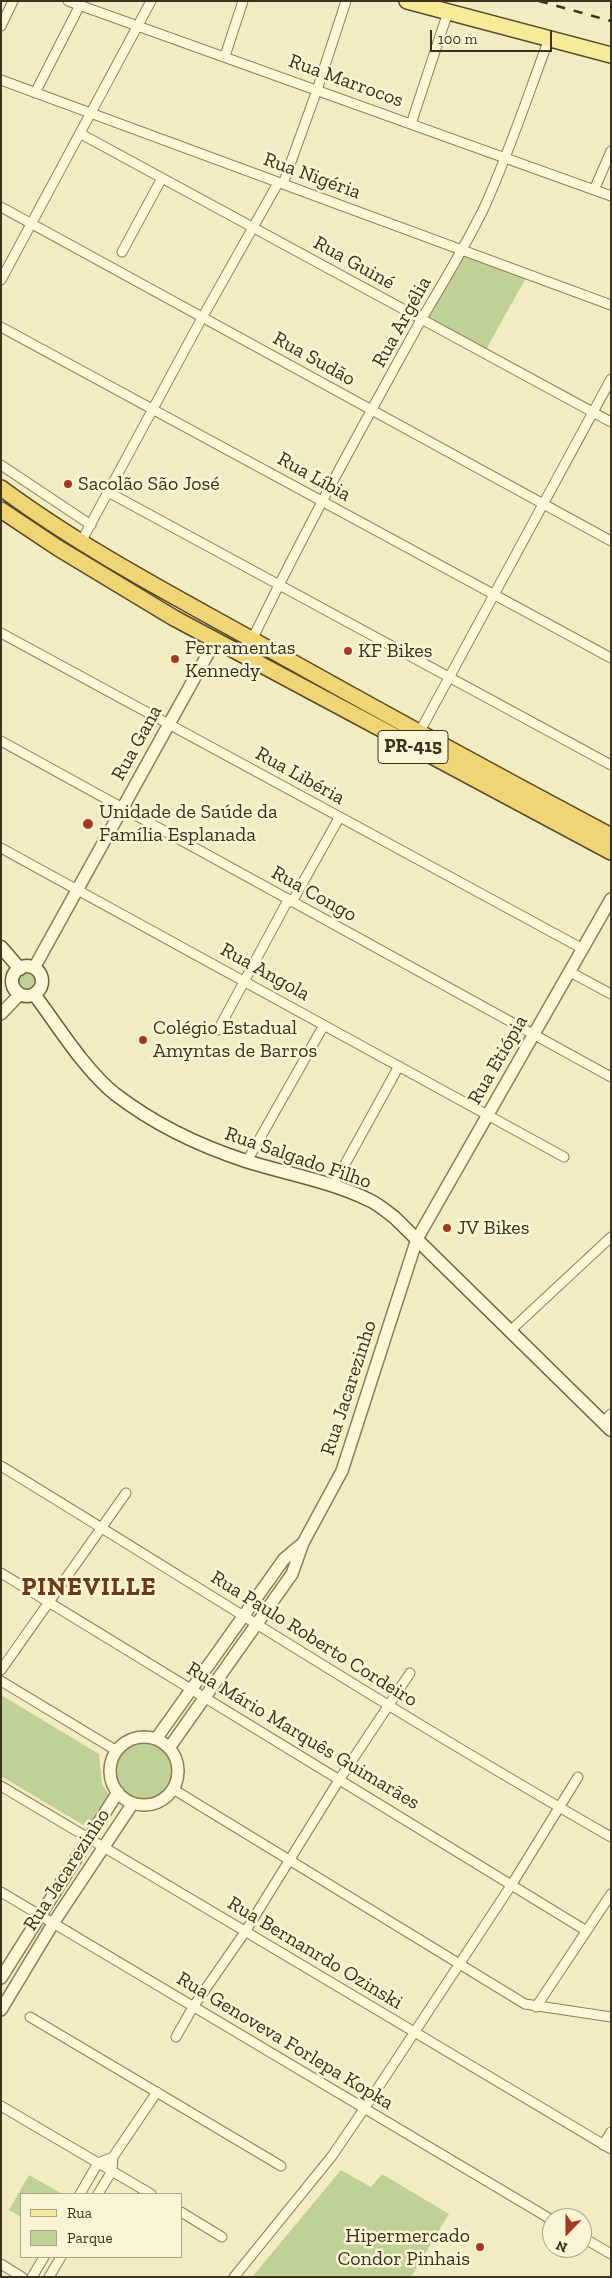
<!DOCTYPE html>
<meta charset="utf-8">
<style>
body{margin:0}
#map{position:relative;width:612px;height:2278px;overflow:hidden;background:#f2ecc3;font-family:"Zilla Slab",serif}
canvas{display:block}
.frame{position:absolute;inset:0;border:2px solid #3c321d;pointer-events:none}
.legend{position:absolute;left:20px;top:2193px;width:162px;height:65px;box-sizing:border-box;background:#f8f4d4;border:1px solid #ada68b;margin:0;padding:6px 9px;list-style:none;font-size:15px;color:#3c321d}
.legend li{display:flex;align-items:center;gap:10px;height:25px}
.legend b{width:25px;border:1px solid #ada68b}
.north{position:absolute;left:542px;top:2208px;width:50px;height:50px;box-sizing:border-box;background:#f8f4d4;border:1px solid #ada68b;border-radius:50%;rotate:202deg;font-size:14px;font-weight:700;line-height:20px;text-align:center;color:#3c321d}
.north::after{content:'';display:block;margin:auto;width:18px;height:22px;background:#a23923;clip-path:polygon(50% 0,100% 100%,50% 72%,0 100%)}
.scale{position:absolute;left:430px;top:30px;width:122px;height:22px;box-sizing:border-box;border:2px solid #3c321d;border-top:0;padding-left:6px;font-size:15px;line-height:18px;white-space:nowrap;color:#3c321d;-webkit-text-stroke:4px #f8f4d4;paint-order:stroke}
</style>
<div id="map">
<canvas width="612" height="2278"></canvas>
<div class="frame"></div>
<ul class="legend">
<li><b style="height:6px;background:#f7eb99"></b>Rua</li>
<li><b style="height:14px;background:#bfd196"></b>Parque</li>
</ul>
<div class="north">N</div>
<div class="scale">100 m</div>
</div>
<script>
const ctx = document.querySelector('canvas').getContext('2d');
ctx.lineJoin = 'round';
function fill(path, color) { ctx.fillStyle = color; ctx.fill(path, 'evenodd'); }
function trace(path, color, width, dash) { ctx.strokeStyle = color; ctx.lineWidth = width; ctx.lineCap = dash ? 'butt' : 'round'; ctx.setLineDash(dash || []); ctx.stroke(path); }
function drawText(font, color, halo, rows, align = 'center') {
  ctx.font = font + ' "Zilla Slab",serif'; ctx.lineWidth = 5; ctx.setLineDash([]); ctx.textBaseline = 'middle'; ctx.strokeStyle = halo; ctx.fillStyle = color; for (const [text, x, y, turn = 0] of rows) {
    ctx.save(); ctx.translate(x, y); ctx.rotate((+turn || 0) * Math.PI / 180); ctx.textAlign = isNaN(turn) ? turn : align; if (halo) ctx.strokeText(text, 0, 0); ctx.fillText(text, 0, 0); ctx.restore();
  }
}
const green = new Path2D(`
 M463,249L527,276L484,353L422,320Z
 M19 981a8 8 0 1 1 16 0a8 8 0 1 1-16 0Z
 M1,1695L99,1754L102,1784L109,1795L89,1826L83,1825L1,1776Z
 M114 1771a30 30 0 1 1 60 0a30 30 0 1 1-60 0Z
 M341,2170L371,2187L382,2174L449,2214L411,2277H252Z
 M29,2175L62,2194H21V2217L9,2210Z`);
const minor = new Path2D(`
 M68,1L611,196
 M1,26L13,1
 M225,56L243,1
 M1,80L611,305
 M35,93L80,5
 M411,124L448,12
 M81,134L611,422
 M283,184L317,90L346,1
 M594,190L611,151
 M1,207L611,541
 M122,252L162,178
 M1,280L151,1
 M1,327L611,658
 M1,465L91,525
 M108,492L611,765
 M81,542L202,318L278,183
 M1,633L583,949
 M252,640C304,532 363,425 421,320C443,283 465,247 484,208C509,153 528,95 549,39
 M419,733L611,379
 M1,741L611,1077
 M1,848L564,1157
 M292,902L339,818
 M570,972L611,994
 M218,1030L288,900
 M247,1161L324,1025
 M333,1186L399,1066
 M510,1331L611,1237
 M603,1422L611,1414
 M1,1466C204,1590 404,1719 611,1837
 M1,1573L585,1930
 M1,1670L126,1493
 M1,1681L117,1751
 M1,1786L611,2149
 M173,1789L525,2004L611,2017
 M1,1892L552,2220
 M536,2007L611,1894
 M30,2017L281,2166
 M176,2037L193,2007L245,1932L339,1780L410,1673
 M1,2106L151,2194
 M603,2145L611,2132
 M80,2194L98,2163L113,2157
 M98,2194L112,2171L113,2157L157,2092
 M181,2212L222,2237
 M582,2237L611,2254
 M1,2264L22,2277
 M32,2277L44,2257
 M49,2277L61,2257
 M234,2277L332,2156L364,2109L512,1884L578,1777`);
const tertiary = new Path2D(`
 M34,968L215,641
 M1,1014L20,994
 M110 1771a34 34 0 1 1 68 0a34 34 0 1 1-68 0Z
 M156,1739L284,1559L302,1544
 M169,1748L292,1574L303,1543L342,1471L417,1239L611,899
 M1,1978L118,1792
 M1,2010L54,1922L133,1803`);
const secondary = new Path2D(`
 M1,947L20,969
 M12 981a15 15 0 1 1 30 0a15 15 0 1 1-30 0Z
 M34,994C58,1026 84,1069 115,1094C154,1124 200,1146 246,1161C287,1174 330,1181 369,1200C378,1204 386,1211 394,1217L611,1430`);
const primary = new Path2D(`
 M407,1L611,55`);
const trunk = new Path2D(`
 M1,488C82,548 172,595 260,644C376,709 493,773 611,836
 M1,510L58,548L174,618L611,852`);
const rail = new Path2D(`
 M539,1L611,21`);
const markers = [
 [68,484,5,"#a23923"],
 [348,651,5,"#a23923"],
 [175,659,5,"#a23923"],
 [88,824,6,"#a23923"],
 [143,1040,5,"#a23923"],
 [447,1228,5,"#a23923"],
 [480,2247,5,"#a23923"]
];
const shields = [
 [413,747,70]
];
const shieldNames = [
 ["PR-415",413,747]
];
const streetNames = [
 ["Rua Marrocos",346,81,20],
 ["Rua Nigéria",312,176,20],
 ["Rua Guiné",354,263,29],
 ["Rua Argélia",402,322,-61],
 ["Rua Sudão",314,359,29],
 ["Rua Líbia",314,477,29],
 ["Rua Gana",137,743,-61],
 ["Rua Libéria",300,776,29],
 ["Rua Congo",314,894,29],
 ["Rua Angola",265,972,29],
 ["Rua Etiópia",498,1060,-60],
 ["Rua Salgado Filho",298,1158,19],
 ["Rua Jacarezinho",349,1388,-72],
 ["Rua Paulo Roberto Cordeiro",314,1639,32],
 ["Rua Mário Marquês Guimarães",303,1736,31],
 ["Rua Jacarezinho",67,1870,-57],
 ["Rua Bernanrdo Ozinski",315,1953,31],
 ["Rua Genoveva Forlepa Kopka",285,2041,31]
];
const poiNames = [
 ["Sacolão São José",78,484],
 ["Ferramentas",185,648],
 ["Kennedy",185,671],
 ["KF Bikes",358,651],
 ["Unidade de Saúde da",99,812],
 ["Família Esplanada",99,835],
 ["Colégio Estadual",153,1028],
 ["Amyntas de Barros",153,1051],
 ["JV Bikes",457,1228],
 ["Hipermercado",470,2236,"right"],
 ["Condor Pinhais",470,2259,"right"]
];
const districtNames = [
 ["PINEVILLE",89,1588]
];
fill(green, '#bfd196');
trace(minor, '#8e7e58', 11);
trace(tertiary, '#8e7e58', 14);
trace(secondary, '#6f5f3b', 15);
trace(primary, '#5b4b2d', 18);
trace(trunk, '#5b4b2d', 18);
trace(minor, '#fbf7d7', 9);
trace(tertiary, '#fbf7d7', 11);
trace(secondary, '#fbf7d7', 12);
trace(primary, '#f7eb99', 15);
trace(trunk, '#efd574', 15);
trace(rail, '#3c321d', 2.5, [9, 9]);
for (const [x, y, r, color] of markers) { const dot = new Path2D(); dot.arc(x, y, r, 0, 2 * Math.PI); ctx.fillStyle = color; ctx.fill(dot); trace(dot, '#f8f4d4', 2); }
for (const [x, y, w] of shields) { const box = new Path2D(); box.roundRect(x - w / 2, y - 16.5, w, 33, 4); ctx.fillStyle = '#f8f4d4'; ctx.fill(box); trace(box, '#3c321d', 1); }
drawText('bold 19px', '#3c321d', null, shieldNames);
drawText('20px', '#3c321d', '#f8f4d4', streetNames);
drawText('20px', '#3c321d', '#f8f4d4', poiNames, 'left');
ctx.letterSpacing = '1px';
drawText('bold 25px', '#6c3a19', '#f8f4d4', districtNames);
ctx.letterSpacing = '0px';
</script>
